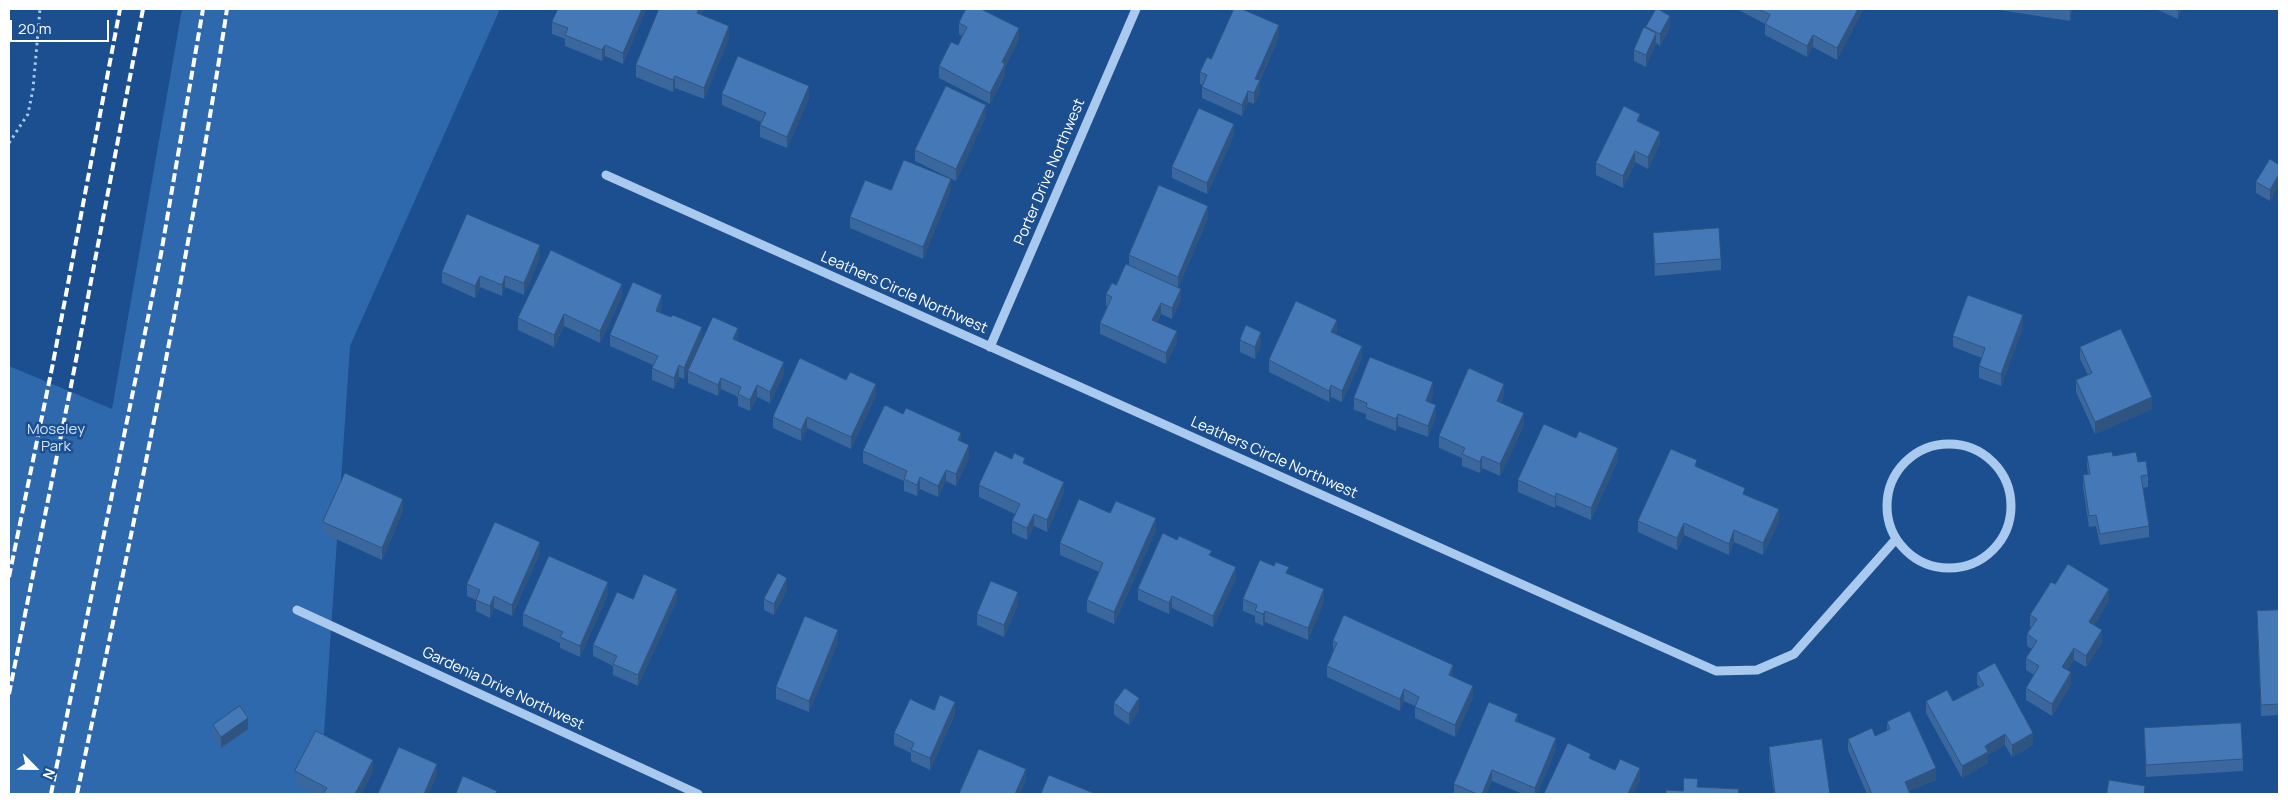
<!DOCTYPE html>
<style>
body{margin:0}
#map{position:relative;width:2288px;height:803px;overflow:hidden;background:#1b4f8f;font-family:Manrope,sans-serif}
canvas{display:block}
.frame{position:absolute;inset:0;border:10px solid #fff;pointer-events:none}
.north{position:absolute;left:10px;top:743px;width:50px;height:50px;-webkit-text-stroke:4px #1b4f8f;paint-order:stroke;rotate:113deg;font-size:14px;font-weight:700;line-height:20px;text-align:center;color:#fff}
.north::after{content:'';display:block;margin:auto;width:18px;height:22px;background:#fff;clip-path:polygon(50% 0,100% 100%,50% 72%,0 100%)}
.scale{position:absolute;left:10px;top:20px;width:99px;height:22px;box-sizing:border-box;border:2px solid #fff;border-top:0;padding-left:6px;font-size:15px;line-height:18px;white-space:nowrap;color:#fff;-webkit-text-stroke:4px #1b4f8f;paint-order:stroke}
</style>
<div id="map">
<canvas width="2288" height="803"></canvas>
<div class="frame"></div>
<div class="north">N</div>
<div class="scale">20 m</div>
</div>
<script>
const ctx = document.querySelector('canvas').getContext('2d');
ctx.lineJoin = 'round';
function fill(path, color) { ctx.fillStyle = color; ctx.fill(path, 'evenodd'); }
function trace(path, color, width, dash) { ctx.strokeStyle = color; ctx.lineWidth = width; ctx.lineCap = dash ? 'butt' : 'round'; ctx.setLineDash(dash || []); ctx.stroke(path); }
function drawText(font, color, halo, rows, align = 'center') {
  ctx.font = font + ' Manrope,sans-serif'; ctx.lineWidth = 5; ctx.setLineDash([]); ctx.textBaseline = 'middle'; ctx.strokeStyle = halo; ctx.fillStyle = color; for (const [text, x, y, turn = 0] of rows) {
    ctx.save(); ctx.translate(x, y); ctx.rotate((+turn || 0) * Math.PI / 180); ctx.textAlign = isNaN(turn) ? turn : align; if (halo) ctx.strokeText(text, 0, 0); ctx.fillText(text, 0, 0); ctx.restore();
  }
}
const green = new Path2D(`
 M182,9H500L350,346L320,794H9V366L112,409Z`);
const path = new Path2D(`
 M9,143L28,114L33,89L40,9`);
const minor = new Path2D(`
 M606,175L1716,671L1757,670L1794,654L1896,539
 M990,347L1136,9
 M1887 506a62 62 0 1 1 124 0a62 62 0 1 1-124 0Z
 M297,610L698,794`);
const rail = new Path2D(`
 M9,577L53,363L120,9
 M9,694L71,386L143,9
 M51,794L161,254L203,9
 M77,794C132,533 187,272 227,9`);
const wall = new Path2D(`
 M646,9L623,64L605,56L602,61L565,46V39L552,34V22Z
 M704,9L701,15L729,38L704,99L675,88L673,92L636,77V65Z
 M1737,9H1862V11L1837,60L1813,47L1807,57L1765,35V24Z
 M1993,9H2072L2070,21Z
 M2158,9H2182L2178,19L2158,10Z
 M959,23L1019,39L1005,67V75L990,104L939,78V66L958,45L962,36L959,34Z
 M1646,27H1670L1660,46L1656,43L1646,67L1634,61V50L1646,28Z
 M1279,37L1260,80V92L1254,104L1248,102L1242,116L1202,98V87L1203,85L1200,84V72L1211,59Z
 M722,94L809,98L787,148L760,137V125L761,122L722,105Z
 M986,116L956,181L915,161V150Z
 M1640,122L1660,143L1648,169L1635,162L1623,188L1596,175V163Z
 M1234,135L1207,194L1172,178V167Z
 M2279,165L2270,201L2256,193V182Z
 M891,190H951L923,259L850,228V217Z
 M1208,218L1178,288L1181,300L1172,319L1161,314L1157,322L1177,342L1166,364L1100,334V323L1108,306H1106V294L1116,285L1129,265V255Z
 M1653,233L1721,259V270L1655,276L1653,245Z
 M540,257L524,295L505,287L502,296L480,287L475,298L442,283V272Z
 M622,296L600,343L564,326L554,347L518,330V318Z
 M662,307L660,312L702,338L684,379L679,377L674,389L652,380V368L653,365L610,346V335Z
 M2023,327L2001,386L1979,378V366L1982,358L1953,347V336Z
 M1337,331L1335,334L1362,358L1342,402L1331,397L1329,402L1269,372V360Z
 M738,340L737,341L784,374L770,403L757,397L750,411L738,406V397L721,389L718,396L688,383V371Z
 M1240,340L1261,344L1255,359L1240,352Z
 M2080,347L2152,409L2095,434L2076,392V380L2088,375L2080,359Z
 M1433,394L1430,402L1436,416L1428,437L1398,426L1396,431L1366,419V414L1354,410V398Z
 M876,395L851,449L807,428L801,441L773,428V417Z
 M1504,395L1501,403L1524,425L1500,476L1482,468L1480,473L1462,466V458L1439,448V436Z
 M1576,438L1618,460L1591,520L1556,505L1555,508L1518,492V480Z
 M961,442L969,457L956,486L946,481L938,497L920,489L917,496L904,491V481L863,463V451Z
 M2087,456H2113L2138,462L2148,475V487L2143,488L2149,526V537L2100,545L2096,526L2089,527L2083,487V475L2088,474L2087,467Z
 M1012,459L1025,463L1064,493L1047,532L1034,526L1027,540L1012,533V521L1015,514L979,497V485Z
 M1697,467L1745,495L1779,521L1763,555L1734,542L1729,555L1684,535L1677,550L1638,532V521Z
 M403,511L382,560L323,533V522Z
 M1110,513L1156,530L1114,624L1087,612V600L1099,572L1060,555V543Z
 M540,553L512,616L494,608L490,618L476,611V600L467,596V584Z
 M1212,556L1236,578L1213,627L1172,608L1169,614L1138,600V589Z
 M1289,574L1324,601L1308,640L1265,622L1263,626L1255,622V616L1243,611V599Z
 M2055,584L2109,601L2094,625L2102,642L2086,667L2074,660L2067,670L2071,684L2052,716L2026,700V688L2034,675L2026,670V658L2032,649L2027,646V634L2031,627H2030V615Z
 M787,590L774,615L764,610V599Z
 M608,594L580,657L560,648V643L523,626V614Z
 M633,599L677,600L638,686L613,675V666L593,656V645Z
 M1018,604L1004,637L977,625V614Z
 M2279,610V715L2261,716L2257,611Z
 M1333,641L1473,697L1455,737L1415,718V706L1404,701L1400,711L1327,677V666L1333,652Z
 M838,642L809,712L776,699V687Z
 M1977,673L2033,745L2012,757L2005,745L1988,755V763L1962,778L1926,713V701H1953L1979,687L1977,684Z
 M1114,703L1139,710L1129,725L1114,715Z
 M934,710L955,714L930,770L911,761V753L894,745V733Z
 M1518,722L1556,749L1537,794H1523L1492,781L1486,794H1454V784Z
 M1887,722L1936,780L1909,791L1910,794H1867L1848,750V739L1875,736L1887,731Z
 M213,725L248,729L221,748L213,736Z
 M2144,728L2243,759V771L2146,777Z
 M1769,747L1830,794H1774L1769,758Z
 M295,771H373L361,794H317L295,783Z`);
const shadedWall = new Path2D(`
 M642,9H646L623,64V53Z
 M699,9H704L697,24V13Z
 M1858,9H1862V11L1837,60V48Z
 M2070,9H2072L2070,21Z
 M2178,9H2182L2178,19Z
 M1670,16V27L1660,46V34Z
 M1279,25V37L1255,90V79Z
 M729,26V38L704,99V88Z
 M1019,28V39L1005,67V75L990,104V93L1002,62Z
 M1656,33V44L1646,67V55Z
 M1813,35V47L1807,57V46Z
 M605,45V56L602,61V50Z
 M675,76V88L673,92V80Z
 M1260,80V92L1254,104V93Z
 M809,86V98L787,148V137Z
 M1248,91V102L1242,116V105Z
 M986,105V116L956,181V169Z
 M1640,114V125L1637,121Z
 M1234,124V135L1207,194V183Z
 M1660,132V143L1648,169V157Z
 M1635,151V162L1623,188V176Z
 M2279,174V186L2270,201V190Z
 M951,179V190L923,259V247Z
 M1208,206V218L1178,288V277Z
 M540,245V257L524,295V283Z
 M480,276V287L475,298V286Z
 M505,276V287L502,296V285Z
 M622,284V296L600,343V331Z
 M1181,289V300L1172,319V308Z
 M662,295V307L656,322V311Z
 M1161,303V314L1152,331V320Z
 M564,314V326L554,347V335Z
 M2023,315V327L2001,386V374Z
 M1337,320V331L1331,343V332Z
 M702,327V338L684,379V368Z
 M738,328V340L733,350V339Z
 M1177,331V342L1166,364V353Z
 M1261,332V344L1255,359V347Z
 M1362,346V358L1342,402V391Z
 M784,362V374L770,403V392Z
 M679,365V377L674,389V378Z
 M721,378V389L718,396V385Z
 M1433,382V394L1426,412V401Z
 M876,384V395L851,449V437Z
 M1504,384V395L1497,412V401Z
 M757,385V397L750,411V400Z
 M1331,385V397L1329,402V391Z
 M2152,397V409L2095,434V422Z
 M1436,405V416L1428,437V426Z
 M1524,413V425L1500,476V464Z
 M1398,414V426L1396,431V419Z
 M807,417V428L801,441V430Z
 M961,433V445L958,440Z
 M969,445V457L956,486V474Z
 M1618,448V460L1591,520V508Z
 M1482,456V468L1480,473V462Z
 M946,470V481L938,497V486Z
 M920,477V489L917,496V485Z
 M1064,482V493L1047,532V520Z
 M1556,493V505L1555,508V497Z
 M403,499V511L382,560V548Z
 M1779,509V521L1763,555V543Z
 M1034,514V526L1027,540V528Z
 M1156,518V530L1114,624V612Z
 M1684,523V535L1677,550V538Z
 M1734,530V542L1729,555V544Z
 M540,542V553L512,616V605Z
 M1236,567V578L1213,627V616Z
 M787,578V590L774,615V604Z
 M608,582V594L580,657V646Z
 M677,589V600L638,686V675Z
 M1324,589V601L1308,640V628Z
 M2109,589V601L2089,633V622Z
 M1018,592V604L1004,637V625Z
 M494,596V608L490,618V606Z
 M1172,596V608L1169,614V603Z
 M1265,611V622L1263,626V614Z
 M838,630V642L809,712V701Z
 M2102,630V642L2086,667V656Z
 M2074,648V660L2062,678V667Z
 M1453,665V677L1449,675Z
 M2071,672V684L2052,716V704Z
 M1473,686V697L1455,737V725Z
 M1404,689V701L1400,711V699Z
 M1139,698V710L1129,725V714Z
 M955,702V714L930,770V758Z
 M1518,714V725L1515,721Z
 M248,718V729L221,748V737Z
 M2033,733V745L2012,757V745Z
 M2005,734V745L1988,755V763L1962,778V766L1985,746Z
 M1556,738V749L1537,794H1535V788Z
 M373,760V771L361,794H355Z
 M437,764V775L429,794H424Z
 M1640,768V780L1633,794H1628Z
 M1936,768V780L1905,793V782Z
 M1026,769V781L1020,794H1015Z
 M1492,770V781L1486,794H1482Z`);
const building = new Path2D(`
 M558,9H642L623,53L605,45L602,50L565,35L568,28L552,22Z
 M659,9H699L697,13L729,26L704,88L675,76L673,80L636,65Z
 M966,9H981L1019,28L1002,62L1005,64L990,93L939,66L951,42L958,45L967,27L959,23Z
 M1234,9H1242L1279,25L1255,79L1260,80L1254,93L1248,91L1242,105L1202,87L1207,75L1200,72L1207,57L1211,59Z
 M1656,9H1658L1670,16L1660,34L1646,27Z
 M1759,9H1858L1837,48L1813,35L1807,46L1765,24L1770,15Z
 M1644,27L1656,33L1646,55L1634,50Z
 M738,56L809,86L787,137L760,125L766,113L722,94Z
 M946,86L986,105L956,169L915,150Z
 M1624,106L1640,114L1637,121L1660,132L1648,157L1635,151L1623,176L1596,163Z
 M1199,108L1234,124L1207,183L1172,167Z
 M2270,159L2279,165V174L2270,190L2256,182Z
 M904,160L951,179L923,247L850,217L865,180L891,190Z
 M1159,185L1208,206L1178,277L1129,255Z
 M467,214L540,245L524,283L505,276L502,285L480,276L475,286L442,272Z
 M1719,228L1721,259L1655,264L1653,233Z
 M551,250L622,284L600,331L564,314L554,335L518,318Z
 M1126,264L1181,289L1172,308L1161,303L1152,320L1177,331L1166,353L1100,323L1112,297L1106,294L1112,283L1116,285Z
 M633,282L662,295L656,311L671,317L673,315L702,327L684,368L679,365L674,378L652,368L658,356L610,335Z
 M1968,295L2023,315L2001,374L1979,366L1985,348L1953,336Z
 M1296,301L1337,320L1331,332L1362,346L1342,391L1331,385L1329,391L1269,360Z
 M713,317L738,328L733,339L784,362L770,392L757,385L750,400L738,394L741,387L721,378L718,385L688,371Z
 M1246,325L1261,332L1255,347L1240,340Z
 M2121,329L2152,397L2095,422L2076,380L2092,373L2080,347Z
 M1370,357L1433,382L1426,401L1436,405L1428,426L1398,414L1396,419L1366,407L1367,403L1354,398Z
 M800,358L846,380L850,372L876,384L851,437L807,417L801,430L773,417Z
 M1469,368L1504,384L1497,401L1524,413L1500,464L1482,456L1480,462L1462,454L1465,448L1439,436Z
 M885,405L903,414L906,408L961,433L958,440L969,445L956,474L946,470L938,486L920,477L917,485L904,479L907,471L863,451Z
 M1544,424L1576,438L1579,431L1618,448L1591,508L1556,493L1555,497L1518,480Z
 M1671,449L1697,460L1695,466L1745,488L1743,494L1779,509L1763,543L1734,530L1729,544L1684,523L1677,538L1638,521Z
 M995,451L1012,459L1014,453L1025,458L1023,463L1064,482L1047,520L1034,514L1027,528L1012,521L1020,504L979,485Z
 M2112,452L2113,456L2136,452L2138,462L2146,461L2148,475L2141,476L2149,526L2100,534L2096,515L2089,516L2083,475L2090,474L2087,456Z
 M345,473L403,499L382,548L323,522Z
 M1079,499L1110,513L1116,501L1156,518L1114,612L1087,600L1103,563L1060,543Z
 M495,522L540,542L512,605L494,596L490,606L476,600L480,590L467,584Z
 M1163,533L1177,540L1179,536L1212,551L1209,555L1236,567L1213,616L1172,596L1169,603L1138,589Z
 M549,556L608,582L580,646L560,637L563,632L523,614Z
 M1260,560L1274,566L1276,562L1289,567L1286,573L1324,589L1308,628L1265,611L1263,614L1255,611L1257,605L1243,599Z
 M2068,564L2109,589L2089,622L2102,630L2086,656L2074,648L2062,667L2071,672L2052,704L2026,688L2039,666L2026,658L2037,641L2027,634L2037,619L2030,615L2051,582L2055,584Z
 M778,573L787,578L774,604L764,599Z
 M644,574L677,589L638,675L613,664L617,656L593,645L617,592L633,599Z
 M991,581L1018,592L1004,625L977,614Z
 M2279,610V704L2261,705L2257,611Z
 M1344,615L1453,665L1449,675L1473,686L1455,725L1415,707L1419,697L1404,689L1400,699L1327,666L1337,643L1333,641Z
 M805,616L838,630L809,701L776,687Z
 M1995,663L2033,733L2012,745L2005,734L1985,746L1988,752L1962,766L1926,701L1947,690L1953,701L1984,685L1977,673Z
 M1125,688L1139,698L1129,714L1114,703Z
 M940,695L955,702L930,758L911,750L914,743L894,733L910,699L934,710Z
 M1489,702L1518,714L1515,721L1556,738L1535,788L1492,770L1482,794H1477L1454,784Z
 M240,706L248,718L221,737L213,725Z
 M1910,711L1936,768L1905,782L1910,794H1872L1848,739L1872,728L1875,736L1890,729L1887,722Z
 M2241,723L2243,759L2146,765L2144,728Z
 M316,731L373,760L355,794H323L327,788L295,771Z
 M1822,739L1830,794H1775L1769,747Z
 M1568,743L1591,754L1589,758L1615,770L1620,759L1640,768L1628,794H1544Z
 M399,747L437,764L424,794H378Z
 M979,749L1026,769L1015,794H959Z
 M1049,775L1096,794H1041Z
 M463,776L497,791L495,794H456Z
 M1684,778L1698,779L1697,787L1739,789L1738,794H1666V790L1683,791Z
 M2109,780L2145,786L2144,794H2107Z`);
const streetNames = [
 ["Porter Drive Northwest",1050,172,-67],
 ["Leathers Circle Northwest",904,293,24],
 ["Leathers Circle Northwest",1274,458,24],
 ["Gardenia Drive Northwest",503,689,25]
];
const parkNames = [
 ["Moseley",56,430],
 ["Park",56,447]
];
fill(green, '#2e69ad');
trace(path, '#a9c9ee', 3, [2.5, 4]);
trace(minor, '#a9c9ee', 9);
trace(rail, '#fff', 4, [9, 4]);
fill(wall, '#3a679d');
fill(shadedWall, '#305480');
fill(building, '#4478b7');
trace(building, '#305480', 1);
drawText('15px', '#fff', '#1b4f8f', streetNames);
drawText('15px', '#cfe3fa', '#1b4f8f', parkNames);
</script>
